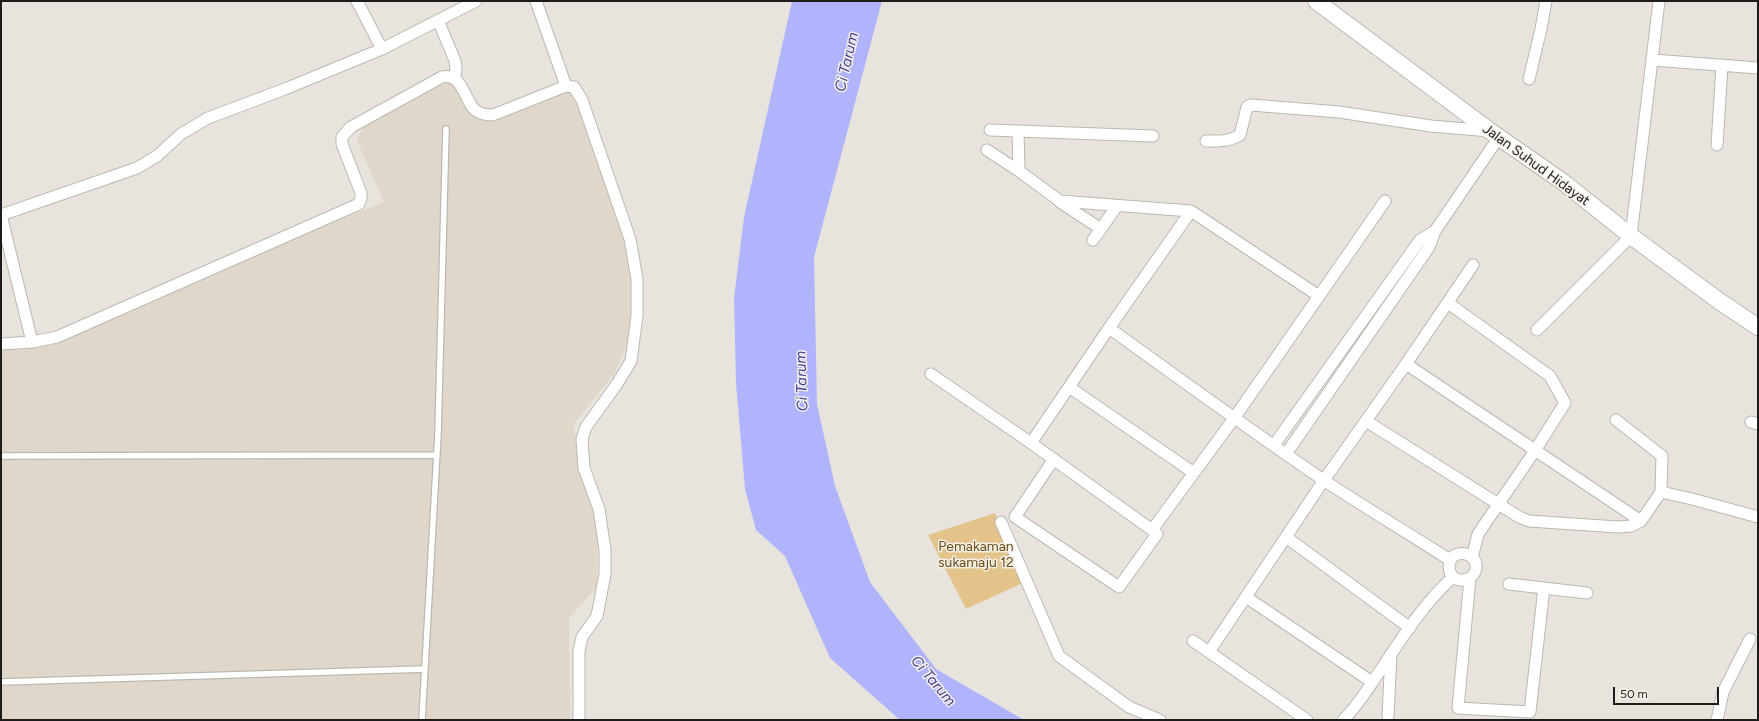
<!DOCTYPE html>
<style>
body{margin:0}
#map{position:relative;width:1759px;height:721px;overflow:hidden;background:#e8e4dd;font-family:Figtree,sans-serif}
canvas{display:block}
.frame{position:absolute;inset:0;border:2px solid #1d1c1a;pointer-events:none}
.scale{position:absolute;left:1613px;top:687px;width:106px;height:18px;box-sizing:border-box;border:2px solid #1d1c1a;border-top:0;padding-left:5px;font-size:12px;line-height:14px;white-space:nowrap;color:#1d1c1a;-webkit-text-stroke:3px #f5f1ea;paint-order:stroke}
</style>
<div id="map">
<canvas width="1759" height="721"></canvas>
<div class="frame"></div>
<div class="scale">50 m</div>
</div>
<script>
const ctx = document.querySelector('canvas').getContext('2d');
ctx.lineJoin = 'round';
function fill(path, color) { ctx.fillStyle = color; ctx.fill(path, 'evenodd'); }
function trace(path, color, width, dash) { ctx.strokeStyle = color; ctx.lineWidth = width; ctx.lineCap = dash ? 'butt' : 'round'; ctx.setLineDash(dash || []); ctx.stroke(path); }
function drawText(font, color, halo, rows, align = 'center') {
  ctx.font = font + ' Figtree,sans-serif'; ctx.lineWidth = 3; ctx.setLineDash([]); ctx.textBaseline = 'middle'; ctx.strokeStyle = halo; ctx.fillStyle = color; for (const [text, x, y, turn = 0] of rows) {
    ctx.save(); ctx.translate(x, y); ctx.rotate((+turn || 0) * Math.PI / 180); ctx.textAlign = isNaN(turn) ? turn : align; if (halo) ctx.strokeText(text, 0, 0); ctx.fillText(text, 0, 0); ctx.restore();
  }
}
const built = new Path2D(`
 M447,78L463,82L480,120L577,84L633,266L630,338L615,373L573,425L598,528L597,587L569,618L570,720H1V339L50,336L384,202L357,141L366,119Z`);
const green = new Path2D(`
 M995,513L1023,583L966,609L928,535Z`);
const water = new Path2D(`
 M792,1H882L814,257L817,404L835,486L870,582L936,669L1024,720H900L830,658L785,556L756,530L745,489L736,383L734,298L744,217Z`);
const lane = new Path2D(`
 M1,456L436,455
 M1,682L424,669
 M422,720L438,434L446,129`);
const street = new Path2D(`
 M357,1L382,49
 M536,1L566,86L574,87L582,100L630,239L637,279V316L631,361L617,384L586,427L582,439L584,468L599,509L605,550V574L597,616L582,637L579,651V720
 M438,20L455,61L456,68L455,78
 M1653,60L1758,68
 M1529,79L1541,29L1546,1
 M990,130L1153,136
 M1018,131L1019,171
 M1206,141C1219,141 1228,142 1240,135L1247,107L1251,105L1339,112L1431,126L1490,131
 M1717,145L1722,65
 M987,150L1019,171L1060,201L1191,211
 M1385,201L1235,417L1152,530L1031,443L1109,328C1180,379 1250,430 1322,479C1364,507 1408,533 1450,560
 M1060,202L1101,229
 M1093,240L1117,206
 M1448,303L1550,376L1565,403L1534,452L1478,534L1472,558
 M1109,328L1191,211L1319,296
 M1537,330L1631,236L1659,1
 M32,342L1,215L137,168L157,156L181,134L208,118L285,89L382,49L476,1
 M1,344L32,342L57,337L359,204L361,198V193L342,144V137L351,127L442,77C461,73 464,96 473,108C478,114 486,115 493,115L566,86
 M1406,364L1641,521
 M931,374L1031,443
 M1069,387L1194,473
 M1366,421L1519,517L1529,521L1618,527L1631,526L1641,521L1661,492L1662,456L1616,420
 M1751,422L1758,424
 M1274,445L1420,240L1435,231
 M1286,454L1429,247L1435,231L1499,137
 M1054,459L1015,517L1119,587L1157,534L1152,530
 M1661,492L1692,499L1758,517
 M1001,522L1059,656L1129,707L1160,720
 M1286,537L1410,628
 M1470,578C1454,586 1443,570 1453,556C1470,547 1485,565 1470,578L1458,708L1530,712L1544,588
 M1509,584L1587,593
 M1246,597L1372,682
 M1193,641L1209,652
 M1388,716L1391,654
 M1307,720L1209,652L1324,480L1406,364L1473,265
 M1343,720C1358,706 1368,688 1380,671C1401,639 1424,603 1453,577
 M1717,720L1723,692L1750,639`);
const secondary = new Path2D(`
 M1316,1L1490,131L1563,182L1631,236L1719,301L1758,327`);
const streetNames = [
 ["Jalan Suhud Hidayat",1536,165,36]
];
const parkNames = [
 ["Pemakaman",976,547],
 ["sukamaju 12",976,563]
];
const waterNames = [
 ["Ci Tarum",847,62,-77],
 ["Ci Tarum",802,381,-92],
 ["Ci Tarum",933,681,50]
];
fill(built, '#dfd7ca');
fill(green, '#e3c38a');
fill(water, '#afb4fd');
trace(lane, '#bcb8b1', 8);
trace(street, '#bcb8b1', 13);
trace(secondary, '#bcb8b1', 18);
trace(lane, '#fff', 5.5);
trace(street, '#fff', 11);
trace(secondary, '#fff', 16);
drawText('14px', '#1d1c1a', '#f5f1ea', streetNames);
drawText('14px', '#684d14', '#f5f1ea', parkNames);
drawText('italic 15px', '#454296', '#f5f1ea', waterNames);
</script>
